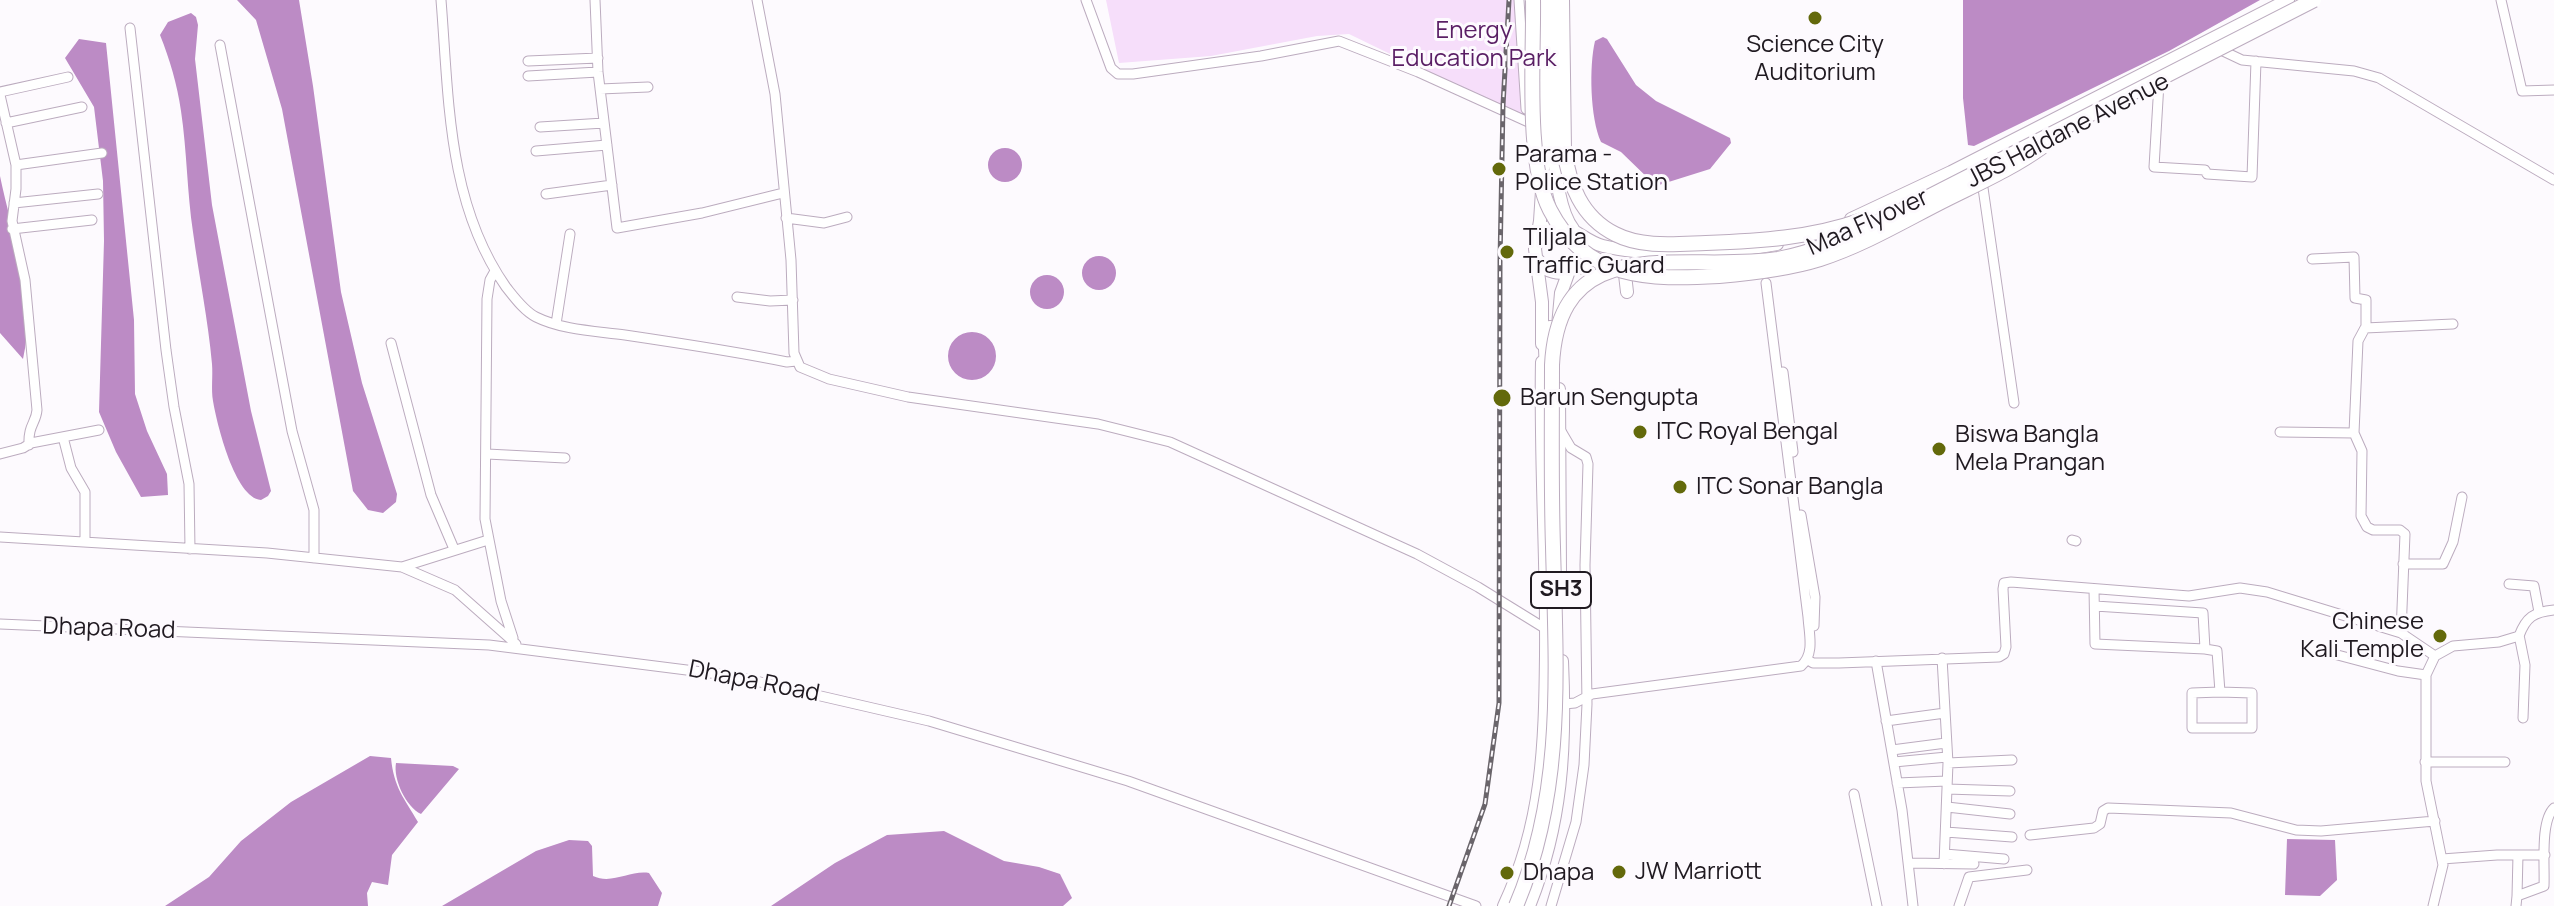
<!DOCTYPE html>
<style>
body{margin:0}
canvas{display:block;background:#fdfafe}
</style>
<canvas width="2554" height="906"></canvas>
<script>
const ctx = document.querySelector('canvas').getContext('2d');
ctx.lineJoin = 'round';
function fill(path, color) { ctx.fillStyle = color; ctx.fill(path, 'evenodd'); }
function trace(path, color, width, dash) { ctx.strokeStyle = color; ctx.lineWidth = width; ctx.lineCap = dash ? 'butt' : 'round'; ctx.setLineDash(dash || []); ctx.stroke(path); }
function drawText(font, color, halo, rows, align = 'center') {
  ctx.font = font + ' Manrope,sans-serif'; ctx.lineWidth = 6; ctx.setLineDash([]); ctx.textBaseline = 'middle'; ctx.strokeStyle = halo; ctx.fillStyle = color; for (const [text, x, y, turn = 0] of rows) {
    ctx.save(); ctx.translate(x, y); ctx.rotate((+turn || 0) * Math.PI / 180); ctx.textAlign = isNaN(turn) ? turn : align; if (halo) ctx.strokeText(text, 0, 0); ctx.fillText(text, 0, 0); ctx.restore();
  }
}
const green = new Path2D(`
 M1106,0H1521L1523,113L1520,117L1349,34L1317,36L1211,56L1119,63Z`);
const water = new Path2D(`
 M237,0H299L313,86L341,292L362,383L397,494L396,502L383,513L368,510L353,491L282,109L256,20Z
 M1963,0H2260L2169,51L1974,146L1968,145L1963,98Z
 M191,13L196,17L198,25L195,59L212,205L251,411L271,491L268,496L261,500C235,498 217,424 213,401C211,389 213,376 212,364C208,320 199,276 193,232C187,192 187,151 181,111C177,84 170,60 160,35L168,22Z
 M1603,37L1607,39L1636,85L1656,101L1730,138L1731,143L1710,169L1659,185L1653,183L1621,152L1601,142C1590,118 1589,66 1595,41Z
 M79,39L106,43L134,320L135,394L147,431L167,474L168,495L141,497L116,452L99,412L104,241L103,181L94,107L65,58Z
 M988 165a17 17 0 1 1 34 0a17 17 0 1 1-34 0Z
 M0,176C12,234 37,301 23,359L0,333Z
 M1082 273a17 17 0 1 1 34 0a17 17 0 1 1-34 0Z
 M1030 292a17 17 0 1 1 34 0a17 17 0 1 1-34 0Z
 M948 356a24 24 0 1 1 48 0a24 24 0 1 1-48 0Z
 M370,756L391,758C394,788 404,798 418,822L392,855L388,885L372,882L367,893L368,906H165L209,877L241,841L291,802Z
 M396,763L453,766L459,769L421,814C406,807 393,779 396,763Z
 M944,831L1004,861L1039,867L1060,874L1072,898L1063,906H771L835,863L887,835Z
 M2287,839L2335,840L2337,880L2320,896L2285,895Z
 M569,840L588,841L592,846L593,876C612,885 630,870 649,873L662,893L658,906H442L536,851Z`);
const minor = new Path2D(`
 M441,0C449,98 447,203 506,287C514,297 524,311 536,317C562,330 596,331 625,335C679,343 733,351 787,362L796,361
 M595,0L598,72L617,228L702,213L783,193
 M757,0L775,94L791,260L794,353L800,367L829,379L908,397L1098,424L1170,442L1417,554L1478,587L1546,629
 M1086,0L1111,68L1118,74H1133L1261,56L1339,41L1418,72L1537,126
 M1519,0L1526,109
 M2501,0L2522,91L2554,90
 M130,28L166,350L174,407L189,484L190,549
 M220,45L292,431L314,510V558
 M2220,45L2223,51L2242,60L2354,71L2379,78L2554,180
 M528,61L598,58
 M528,76L598,72
 M2159,83L2154,167L2205,170L2207,174L2252,177L2256,61
 M600,89L648,87
 M0,92L68,77
 M0,95L16,165V189L12,221L25,280L37,410C36,423 28,425 29,445
 M6,123L82,107
 M540,127L604,123
 M536,151L607,145
 M16,165L102,153
 M1983,188L2014,403
 M546,194L612,185
 M14,203L98,194
 M786,218L824,223L847,217
 M12,229L92,220
 M2312,259L2354,257L2355,298L2366,300V328
 M495,271L490,280L487,299L485,519L501,601L513,638
 M737,297L770,301L793,300
 M556,324L570,234
 M391,343L431,495L454,549
 M1783,372L1793,452
 M2280,432L2354,433
 M63,437L71,468L85,492V542
 M0,454L23,448L31,443L99,430
 M487,454L565,458
 M1801,515L1815,597L1814,626
 M0,537L267,553L402,567L455,590L516,644
 M2072,540L2076,541
 M2403,564H2443L2453,542L2462,497
 M402,567L488,540
 M2509,584L2534,586L2539,612
 M2094,589L2095,644L2205,649L2203,613L2095,606
 M0,624L489,645L734,676L929,721L1128,781L1476,906
 M2519,635L2525,665L2523,718
 M2205,649L2217,651L2220,692L2192,693V728H2252V693L2220,692
 M2330,653L2398,671L2426,675
 M2435,656L2401,633L2405,534L2400,530H2373L2367,527L2361,516L2362,451L2354,433L2358,341L2365,328L2453,324
 M1942,658L1948,763L1944,864
 M1808,660L1813,663H1839L1999,657L2004,654L2006,647L2003,589L2004,583L2011,582L2189,596L2240,588L2267,592L2401,633
 M1876,661L1902,810L1913,906
 M1564,704L1575,703L1592,694L1801,666C1815,654 1809,634 1808,617L1766,283
 M1886,721L1945,713
 M1892,750L1946,743
 M1894,762L1947,757
 M2425,762H2505
 M1948,763L2012,760
 M1897,783L1947,781
 M1947,789L2010,791
 M1854,794L1877,906
 M1947,807L2010,814
 M1946,832L2012,837
 M2030,835L2094,828L2100,824L2103,811L2108,808L2231,813L2296,830L2321,831L2435,821
 M1945,854L2004,859
 M2442,859L2497,855H2545
 M1909,863L1974,864
 M2517,896L2518,855
 M1551,906L1576,822L1584,765L1587,704L1585,565L1588,464L1586,457L1571,448L1561,431
 M1959,906L1969,877L2027,870
 M2433,906L2443,865L2426,781V675L2435,656L2453,646L2499,642L2519,636C2526,617 2534,612 2554,610
 M2516,906L2517,896L2544,886C2545,866 2540,821 2554,808`);
const major = new Path2D(`
 M1542,0L1543,169
 M1553,0C1552,50 1544,191 1573,229
 M1542,191L1540,221L1535,249L1542,302V344
 M1851,219L1951,172L2288,0
 M1539,236C1560,209 1580,241 1603,246C1648,257 1731,253 1777,244
 M1538,260C1546,273 1560,276 1573,269
 M1624,266L1627,292
 M1574,268L1610,266
 M1558,326L1561,293L1569,271
 M1559,389L1560,574
 M1504,906C1543,823 1545,745 1546,655C1547,558 1540,460 1542,362
 M1529,906C1562,824 1566,748 1562,661`);
const highway = new Path2D(`
 M1562,0L1564,149
 M1547,372L1546,349L1550,328`);
const rail = new Path2D(`
 M1449,906L1485,804L1499,703L1500,261L1503,105L1509,0`);
const highwayBridge = new Path2D(`
 M1533,0C1534,57 1525,162 1550,210C1586,280 1650,280 1719,276C1753,273 1788,269 1820,259C1864,245 1905,220 1947,199C1979,183 2013,168 2042,147
 M1564,149C1569,184 1581,217 1615,234C1642,248 1676,244 1706,243C1759,241 1811,238 1862,220
 M1516,906C1565,791 1556,669 1553,547C1551,486 1552,426 1552,365C1559,226 1685,274 1778,259C1816,252 1852,235 1887,218L2314,0`);
const markers = [
 [1815,18,8,"#63690b"],
 [1499,169,8,"#63690b"],
 [1507,252,8,"#63690b"],
 [1502,398,10,"#63690b"],
 [1640,432,8,"#63690b"],
 [1939,449,8,"#63690b"],
 [1680,487,8,"#63690b"],
 [2440,636,8,"#63690b"],
 [1619,872,8,"#63690b"],
 [1507,873,8,"#63690b"]
];
const shields = [
 [1561,590,60]
];
const shieldNames = [
 ["SH3",1561,590]
];
const parkNames = [
 ["Energy",1474,31],
 ["Education Park",1474,59]
];
const poiNames = [
 ["Science City",1815,45,"center"],
 ["Auditorium",1815,73,"center"],
 ["Parama -",1515,155],
 ["Police Station",1515,183],
 ["Tiljala",1523,238],
 ["Traffic Guard",1523,266],
 ["Barun Sengupta",1520,398],
 ["ITC Royal Bengal",1656,432],
 ["Biswa Bangla",1955,435],
 ["Mela Prangan",1955,463],
 ["ITC Sonar Bangla",1696,487],
 ["Chinese",2424,622,"right"],
 ["Kali Temple",2424,650,"right"],
 ["JW Marriott",1635,872],
 ["Dhapa",1523,873]
];
const streetNames = [
 ["JBS Haldane Avenue",2068,131,-27],
 ["Maa Flyover",1868,223,-24],
 ["Dhapa Road",109,629,2],
 ["Dhapa Road",754,682,11]
];
fill(green, '#f6defa');
fill(water, '#bc8bc5');
trace(minor, '#bcacbf', 11);
trace(major, '#bcacbf', 14);
trace(highway, '#bcacbf', 16);
trace(minor, '#fff', 9);
trace(major, '#fff', 12);
trace(highway, '#fff', 14);
trace(rail, '#6a656b', 5);
trace(rail, '#fdfafe', 2, [6]);
trace(highwayBridge, '#bcacbf', 16, []);
trace(highwayBridge, '#fff', 14);
for (const [x, y, r, color] of markers) { const dot = new Path2D(); dot.arc(x, y, r, 0, 2 * Math.PI); ctx.fillStyle = color; ctx.fill(dot); trace(dot, '#fdfafe', 3); }
for (const [x, y, w] of shields) { const box = new Path2D(); box.roundRect(x - w / 2, y - 18, w, 36, 6); ctx.fillStyle = '#fdfafe'; ctx.fill(box); trace(box, '#201a21', 2); }
drawText('bold 22px', '#201a21', null, shieldNames);
drawText('24px', '#591d64', '#fdfafe', parkNames);
drawText('24px', '#201a21', '#fdfafe', poiNames, 'left');
drawText('24px', '#201a21', '#fdfafe', streetNames);
</script>
